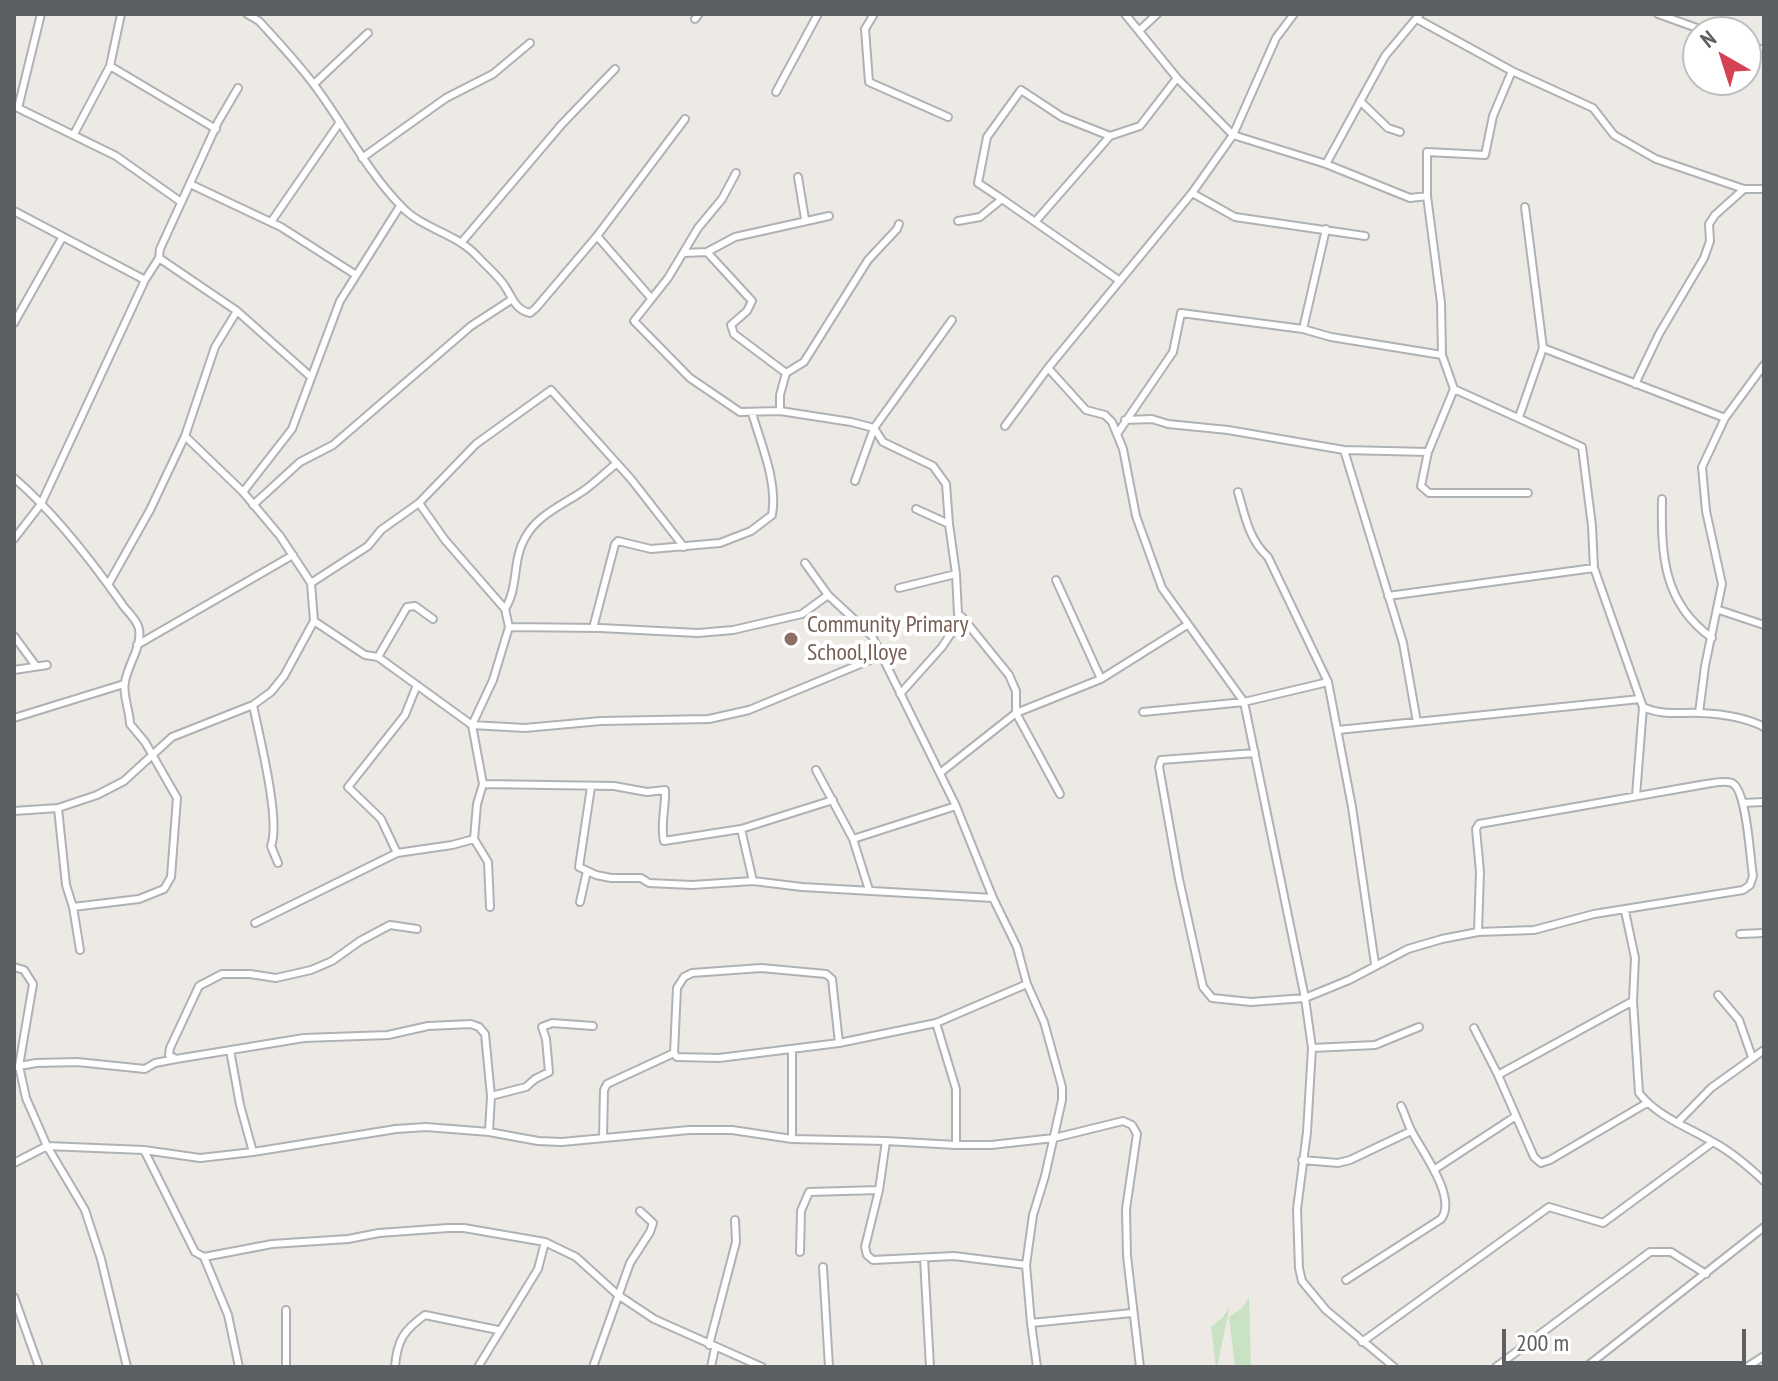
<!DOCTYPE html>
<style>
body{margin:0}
#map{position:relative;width:1778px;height:1381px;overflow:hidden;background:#ede9e4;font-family:"PT Sans Narrow",sans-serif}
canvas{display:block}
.frame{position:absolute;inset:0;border:16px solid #5c6063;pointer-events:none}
.north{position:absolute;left:1682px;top:16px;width:80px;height:80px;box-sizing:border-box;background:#fff;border:2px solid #bebfc1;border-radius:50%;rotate:321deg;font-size:22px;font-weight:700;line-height:32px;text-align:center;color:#5c6063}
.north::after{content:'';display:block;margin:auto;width:28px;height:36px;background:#d54254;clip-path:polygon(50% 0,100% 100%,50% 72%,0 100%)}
.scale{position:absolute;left:1502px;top:1329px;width:244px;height:36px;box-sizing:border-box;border:4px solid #5c6063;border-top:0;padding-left:10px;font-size:24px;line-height:28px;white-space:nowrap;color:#5c6063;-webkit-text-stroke:6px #fff;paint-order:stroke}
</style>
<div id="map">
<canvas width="1778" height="1381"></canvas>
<div class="frame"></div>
<div class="north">N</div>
<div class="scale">200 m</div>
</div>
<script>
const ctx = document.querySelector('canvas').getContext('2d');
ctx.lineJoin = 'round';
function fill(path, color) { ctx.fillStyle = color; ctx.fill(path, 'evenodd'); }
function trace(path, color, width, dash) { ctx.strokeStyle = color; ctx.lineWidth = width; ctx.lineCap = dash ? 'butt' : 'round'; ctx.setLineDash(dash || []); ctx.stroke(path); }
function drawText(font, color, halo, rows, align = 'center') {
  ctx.font = font + ' "PT Sans Narrow",sans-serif'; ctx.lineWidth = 8; ctx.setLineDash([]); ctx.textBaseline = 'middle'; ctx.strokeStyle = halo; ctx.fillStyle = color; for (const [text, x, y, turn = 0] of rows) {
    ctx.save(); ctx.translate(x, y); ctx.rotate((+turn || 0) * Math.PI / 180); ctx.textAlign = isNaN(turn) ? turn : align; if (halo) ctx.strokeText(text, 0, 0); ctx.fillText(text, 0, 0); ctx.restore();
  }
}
const green = new Path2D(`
 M1249,1297L1251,1367H1235L1229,1317L1242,1308Z
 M1230,1306L1217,1367H1216L1211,1327L1223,1317Z`);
const minor = new Path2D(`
 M41,14L18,108L116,156L181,202
 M247,14L259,21C278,42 298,63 315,86C345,126 366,170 401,206C422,229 456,233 477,256C486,266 500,277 506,288C513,299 516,310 530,313L536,308L597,236L685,119
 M874,14L865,29L869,82L948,117
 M1125,14L1177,78
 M1658,14L1708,32
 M695,19L699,14
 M1417,19L1512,71L1593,108L1614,135L1656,159L1744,189H1764
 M1139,31L1157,14
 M1746,44L1764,50
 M110,66L216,129
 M314,84L368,33
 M776,92L818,14
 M1360,101L1388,128L1400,132
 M74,134L110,66L121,14
 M362,158L446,98L493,74L530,43
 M1326,164L1385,56L1420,14
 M736,173L722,199L698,228L668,278L634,321L690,378L740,412L780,411L851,422L874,428L883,442L933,466L946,484L949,524L956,574L958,614L962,617L942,647L900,694
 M798,177L805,219
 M190,184L281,227L356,275
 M1192,193L1235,217L1365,236
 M1427,196V152L1485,155L1493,116L1512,71
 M1002,199L978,183L987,137L1021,90L1062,117L1110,136L1140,126L1177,78L1233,135L1326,164L1410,198L1427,196L1441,303L1442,355L1454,389L1582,447L1592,526L1594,568L1643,707C1663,716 1680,712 1701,713C1723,714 1745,717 1764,727
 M14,211L145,280
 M958,221L980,217L1002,199L1120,281
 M271,222L340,122
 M1035,222L1110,136
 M597,236L651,298
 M461,243L562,124L615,69
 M707,252L735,237L829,216
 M684,253L707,252L752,301L747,311L731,325L734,334L786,373
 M159,258L237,311L311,377
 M14,323L62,238
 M1303,329L1326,229
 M1543,348L1725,418
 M1048,368L1086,410L1105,415L1112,422L1123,449L1136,516L1162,588L1244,702L1305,998L1312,1048L1307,1132L1297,1209L1299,1268L1302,1281L1326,1310L1394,1367
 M1635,384L1659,334L1704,258L1710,241L1709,224L1715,215L1744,189
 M780,411V395L786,373L804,362L868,260L897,229L899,224
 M1519,417L1543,348L1525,207
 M1125,420L1152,419L1168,424L1228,430L1344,450L1428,452L1454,389
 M1005,426L1048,368L1192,193L1233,135L1276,38L1294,14
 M1117,434L1173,352L1181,313L1303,329L1331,337L1442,355
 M1344,450L1403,643L1417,722
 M1428,452L1421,486L1429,493H1528
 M14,478C55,513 91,560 122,604C127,612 137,619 139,629C142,647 128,664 125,682C122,694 130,711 130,724L145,742L177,798L171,877L164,889L139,899L73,907
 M855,481L874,428L952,320
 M243,492L292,429L340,301L400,206
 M1238,492C1245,516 1249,540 1268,557L1328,682L1352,807L1375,964
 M1662,499C1661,555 1663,603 1712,638
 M419,503L445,540L505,609L509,627L493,680L472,725L483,784L477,804L474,839
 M253,505L300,462L333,445L471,326L511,300
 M916,509L949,524
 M14,539L41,504L145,280L159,258L160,249L218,122L238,88
 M805,563L828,595L872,636L956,806L993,898L1017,947L1027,984L1044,1022L1062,1087V1100L1045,1176L1033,1215L1026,1265L1031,1323L1037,1367
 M1056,580L1101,679
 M109,583L150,510L185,436L215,347L237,311
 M311,583L368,546L381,530L419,503L476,444L551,390L631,479L684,547
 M899,588L956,574
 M1388,596L1594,568
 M505,609C519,587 512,560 525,538C536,517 558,507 577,495C591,487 603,474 616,464
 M1719,610L1764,625
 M962,617L1009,675L1016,691V713L1060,794
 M314,621L365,655L378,657L472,725L525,728L601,721L709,719L749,710L880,656
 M509,627L600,628L698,633L733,630L802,614L828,595
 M593,628L615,544L618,541L651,549L720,543L751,531L772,515C778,483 761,444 752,413
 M14,636L36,666
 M137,645L293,555
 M378,657L407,607L415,606L433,619
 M14,670L47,665
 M253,705C259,735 281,821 271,846L278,863
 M1143,712L1244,702L1328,682
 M1699,713L1705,666L1722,584L1706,511L1702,467L1725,418L1764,365
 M14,718L124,684
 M1338,730L1640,699
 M1255,753L1161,760L1159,767L1179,879L1203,987L1212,998L1251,1002L1305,998L1349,980L1408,949L1442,939L1478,932L1534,930L1594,914L1743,890L1750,885L1753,876C1750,859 1747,790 1732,783C1724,780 1714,783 1706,784L1479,824L1476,829L1480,872L1478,932
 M816,770L853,839L869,890
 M940,773L1016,713L1101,679L1187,625
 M483,784L614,786L647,792L665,790C666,807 660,825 664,841L741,829L833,800
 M591,787L579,867L596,875L611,878H641L649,883L692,885L753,881L802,887L993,898
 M1636,796L1643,707
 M1743,803L1764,802
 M58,808L66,885L73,907L80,950
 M14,811L58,808L97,795L124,781L172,737L253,705L271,692L284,676L314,621L311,583L280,536L243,492L185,436
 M741,829L753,881
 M853,839L956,806
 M397,853L381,819L348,787L405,715L417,685
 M580,902L587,871
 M1625,911L1635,958L1633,1001L1639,1093C1658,1117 1688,1127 1713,1142C1732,1152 1749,1167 1764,1181
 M255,923L397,853L452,845L474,839L488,862L490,907
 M1740,934L1764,933
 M14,967L24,970L33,984L19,1066L26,1098L47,1146L85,1210L101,1259L127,1367
 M1718,995L1739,1020L1752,1057
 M936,1023L956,1089V1145
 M1474,1028L1498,1075L1534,1157L1541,1163L1550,1160L1647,1103
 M1312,1048L1375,1045L1419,1027
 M230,1050L240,1105L253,1152
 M674,1053L677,988L684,977L692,973L761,968L826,974L832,979L839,1043
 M176,1059L169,1055L170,1048L199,986L222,974H250L276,978L311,970L332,961L360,941L390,925L417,929
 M14,1067L36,1063L77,1062L145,1069L155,1063L176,1059L304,1038L388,1035L428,1026L471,1024L479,1027L485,1034L491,1096L489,1132
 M1498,1075L1633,1001
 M491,1096L526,1087L535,1079L549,1072L546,1039L542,1027L552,1023L593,1026
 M1677,1123L1711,1088L1764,1050
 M603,1138L604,1090L607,1084L674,1053L677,1057L719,1058L839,1043L936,1023L1027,984
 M792,1139V1050
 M886,1141L879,1190L865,1247L867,1255L873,1260L954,1256L1026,1265
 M144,1150L195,1252L204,1257L228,1315L239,1367
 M1302,1160L1338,1163L1350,1160L1411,1131
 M14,1163L47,1146L144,1150L200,1158L253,1152L396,1129L426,1127L489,1132L538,1141L562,1142L689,1130H732L792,1139L886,1141L956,1145H991L1054,1138L1123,1121L1132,1125L1137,1134L1126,1209L1127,1256L1140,1367
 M1435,1169L1516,1116
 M800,1252L801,1211L809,1192L879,1190
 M204,1257L272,1244L348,1239L379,1233L448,1228H464L545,1242L576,1257L618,1295L654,1319L762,1367
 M924,1258L930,1367
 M823,1267L829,1367
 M1346,1280L1441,1219C1458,1198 1421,1150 1411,1130C1407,1122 1405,1114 1401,1106
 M14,1297L39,1367
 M286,1310V1367
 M1031,1323L1132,1313
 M1362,1342L1549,1207L1603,1223L1713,1142
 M709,1345L736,1242L735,1220
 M395,1367C397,1340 404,1330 425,1315L498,1330
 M478,1367L538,1269L545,1242
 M593,1367L630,1263L650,1232L653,1223L640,1211
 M711,1367L715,1348
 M1496,1367L1650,1252H1671L1706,1274
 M1586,1367L1764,1227
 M1747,1367L1764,1356`);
const markers = [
 [791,639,8,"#8d6e63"]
];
const educationNames = [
 ["Community Primary",807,625],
 ["School,Iloye",807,653]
];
fill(green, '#c9e2c3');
trace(minor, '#afb2b5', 10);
trace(minor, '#fff', 6);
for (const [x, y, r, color] of markers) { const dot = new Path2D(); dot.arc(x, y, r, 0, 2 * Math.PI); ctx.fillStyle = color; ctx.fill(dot); trace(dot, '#fff', 3); }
drawText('24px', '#785e54', '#fff', educationNames, 'left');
</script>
